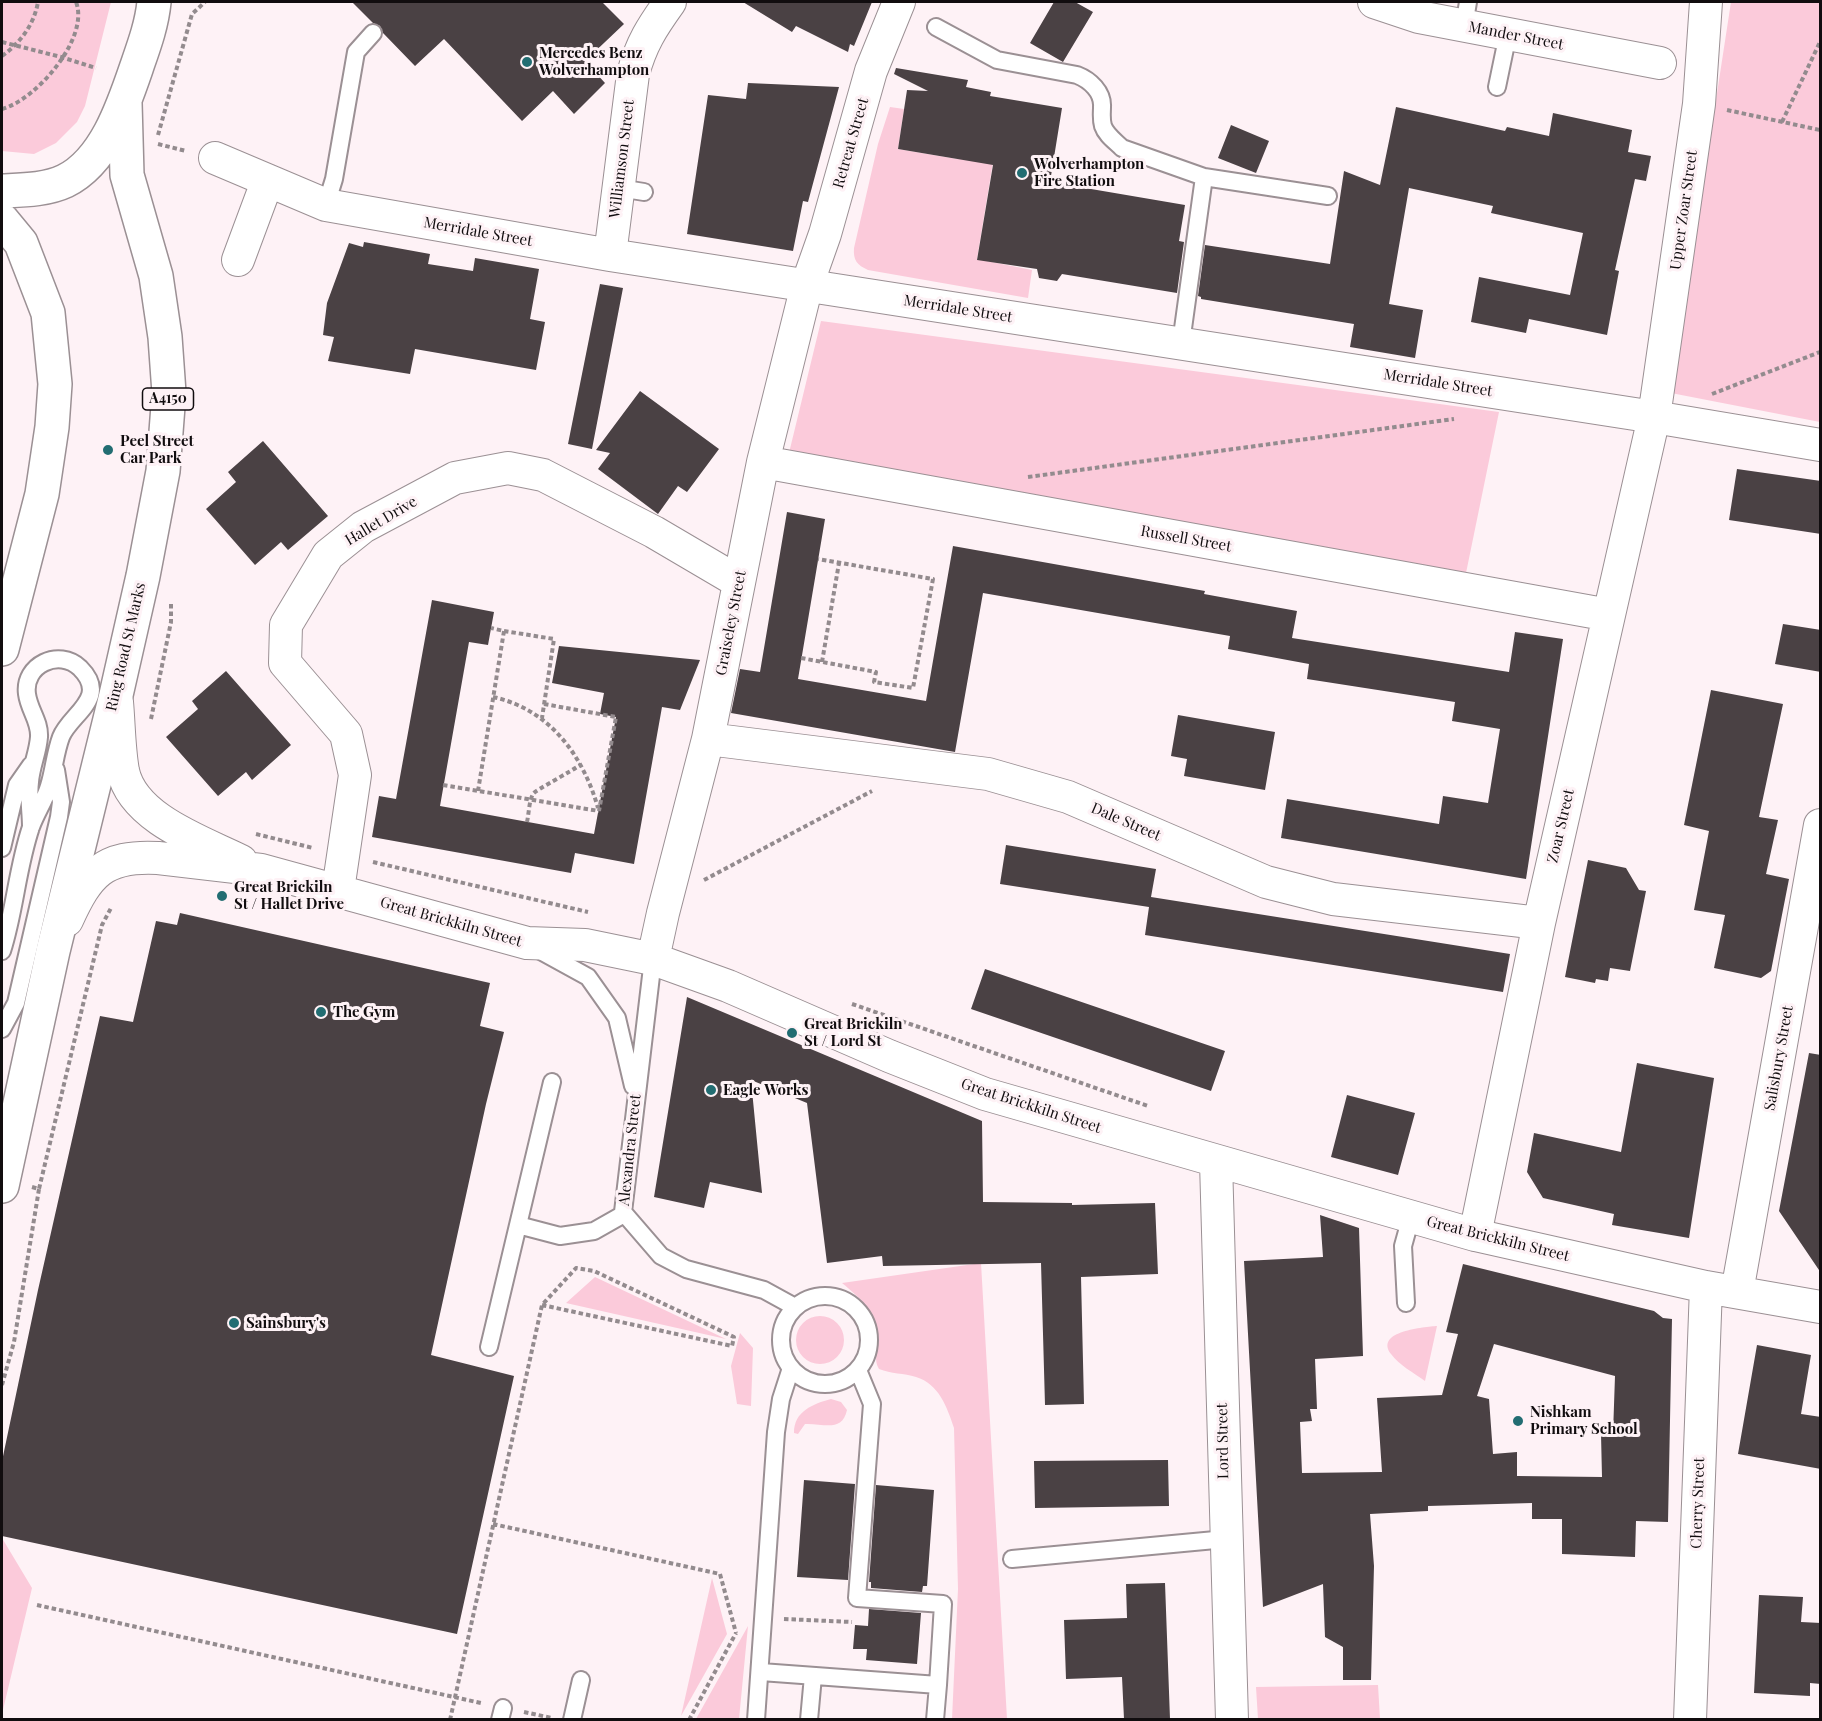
<!DOCTYPE html>
<style>
body{margin:0}
#map{position:relative;width:1822px;height:1721px;overflow:hidden;background:#fef2f6;font-family:"Playfair Display",serif}
canvas{display:block}
.frame{position:absolute;inset:0;border:3px solid #110d0f;pointer-events:none}
</style>
<div id="map">
<canvas width="1822" height="1721"></canvas>
<div class="frame"></div>
</div>
<script>
const ctx = document.querySelector('canvas').getContext('2d');
ctx.lineJoin = 'round';
function fill(path, color) { ctx.fillStyle = color; ctx.fill(path, 'evenodd'); }
function trace(path, color, width, dash) { ctx.strokeStyle = color; ctx.lineWidth = width; ctx.lineCap = dash ? 'butt' : 'round'; ctx.setLineDash(dash || []); ctx.stroke(path); }
function drawText(font, color, halo, rows, align = 'center') {
  ctx.font = font + ' "Playfair Display",serif'; ctx.lineWidth = 6; ctx.setLineDash([]); ctx.textBaseline = 'middle'; ctx.strokeStyle = halo; ctx.fillStyle = color; for (const [text, x, y, turn = 0] of rows) {
    ctx.save(); ctx.translate(x, y); ctx.rotate((+turn || 0) * Math.PI / 180); ctx.textAlign = isNaN(turn) ? turn : align; if (halo) ctx.strokeText(text, 0, 0); ctx.fillText(text, 0, 0); ctx.restore();
  }
}
const green = new Path2D(`
 M2,2H111L85,106L77,122L56,143L34,154L2,151Z
 M1731,2H1820V422L1671,393Z
 M890,107L904,109L898,149L957,159L996,144L977,259L1032,270L1028,298L868,270C857,265 853,260 854,248L878,144Z
 M821,321L1499,412L1466,573L961,487L789,453Z
 M981,1263L1007,1719H952L958,1589L954,1428C947,1407 939,1384 916,1377C904,1373 891,1374 879,1369C873,1359 878,1352 878,1341C880,1315 860,1298 842,1283Z
 M595,1277L726,1339L566,1303Z
 M796 1340a24 24 0 1 1 48 0a24 24 0 1 1-48 0Z
 M1437,1326L1425,1381C1414,1373 1399,1365 1391,1354C1374,1331 1425,1327 1437,1326Z
 M740,1333L753,1348L751,1406L737,1404L731,1366Z
 M831,1399L841,1402L847,1410C842,1433 823,1423 805,1424L798,1434L794,1433C794,1411 813,1404 831,1399Z
 M2,1538L32,1588L2,1714Z
 M712,1578L727,1634L681,1716Z
 M748,1626L739,1719H696Z
 M1378,1685L1380,1719H1258L1256,1687Z`);
const building = new Path2D(`
 M352,2H602L624,24L585,61L605,83L574,114L553,91L522,121L444,39L415,66L383,33L380,26L373,23Z
 M743,2H872L854,46L850,44L848,52L796,26L792,32Z
 M1054,2H1075L1093,12L1063,62L1030,43Z
 M896,68L968,80L966,87L991,92L990,96L1062,108L1050,182L1185,205L1179,241L1184,242L1177,293L1062,274L1057,281L1039,278L1037,269L977,260L993,165L898,149L907,90L928,91L894,74Z
 M748,83L839,87L808,202L803,201L793,251L687,234L708,95L746,99Z
 M1396,107L1505,131L1507,127L1549,136L1553,113L1632,130L1628,152L1651,156L1646,181L1635,179L1615,270L1619,271L1607,335L1529,319L1526,333L1471,322L1479,277L1570,295L1583,233L1491,213L1493,206L1409,188L1389,304L1423,310L1415,358L1350,347L1354,324L1201,299V297L1198,296L1205,245L1330,264L1344,171L1380,185Z
 M1231,125L1269,141L1256,173L1218,158Z
 M364,242L430,254L428,264L473,271L475,258L539,269L530,319L545,322L536,370L415,349L410,374L328,361L334,337L323,335L327,303L349,243L363,247Z
 M600,284L623,288L592,449L568,444Z
 M640,391L719,449L687,492L678,486L658,514L598,469L610,453L596,450Z
 M263,441L328,516L288,550L281,542L255,565L206,509L236,482L228,472Z
 M1737,469L1821,481V534L1729,520Z
 M787,512L825,519L798,679L926,701L953,546L1205,591L1204,594L1297,611L1292,638L1509,672L1515,632L1563,639L1526,879L1281,838L1287,799L1439,824L1443,796L1488,803L1500,729L1452,721L1455,702L1307,679L1309,664L1228,649L1230,636L983,593L955,752L731,713L740,669L760,672Z
 M432,600L494,612L488,645L469,642L440,806L594,834L616,717L600,714L604,693L552,683L559,646L700,660L680,710L662,707L634,864L575,853L571,873L372,837L379,796L396,799Z
 M1783,624L1821,630V672L1775,664Z
 M226,671L291,745L252,780L246,772L218,796L166,737L198,709L192,701Z
 M1711,690L1783,704L1759,817L1778,820L1766,874L1789,879L1771,971L1761,978L1714,968L1725,915L1694,910L1709,831L1684,825Z
 M1178,715L1275,732L1265,790L1184,776L1187,759L1171,756Z
 M1006,845L1156,869L1151,897L1510,954L1503,992L1145,935L1149,907L1000,884Z
 M1588,860L1626,868L1639,890L1646,891L1630,971L1610,968L1608,981L1596,979L1595,983L1565,977Z
 M180,913L490,983L480,1026L504,1032L486,1104L431,1355L514,1376L457,1634L2,1536V1461L38,1290L100,1016L133,1022L156,921L177,925Z
 M985,969L1225,1051L1211,1091L971,1009Z
 M687,997L982,1121L983,1202L1072,1203V1205L1155,1203L1158,1274L1081,1277L1084,1404L1045,1405L1041,1263L883,1266L882,1256L827,1263L807,1103L751,1080L762,1193L710,1182L704,1208L654,1197Z
 M1809,1053L1821,1055V1273L1779,1211Z
 M1637,1063L1714,1078L1689,1238L1612,1225L1614,1214L1543,1198L1527,1172L1534,1133L1621,1152Z
 M1347,1095L1415,1113L1398,1175L1331,1157Z
 M1320,1215L1359,1228L1363,1356L1315,1359L1317,1409H1310L1312,1421L1300,1422L1302,1473L1382,1472L1377,1398L1442,1395L1458,1334L1446,1332L1463,1264L1654,1311L1663,1318L1672,1319L1668,1522L1636,1521L1635,1557L1562,1554V1519H1532V1503L1428,1506V1511L1370,1514L1374,1566L1371,1680H1343V1647L1325,1637L1323,1584L1263,1607L1244,1261L1323,1257ZM1494,1344L1615,1376L1613,1434H1601L1602,1477L1517,1476V1452L1493,1454L1489,1399L1477,1396Z
 M1757,1345L1811,1355L1801,1414L1821,1417V1469L1738,1454Z
 M1168,1460L1169,1506L1035,1508L1034,1461Z
 M804,1480L855,1484L848,1580L797,1577Z
 M876,1485L934,1490L927,1586H923L922,1592L871,1588V1582H869Z
 M1165,1583L1170,1719H1124L1122,1677L1066,1679L1064,1620L1127,1618L1126,1584Z
 M1759,1595L1803,1597L1801,1622L1821,1623V1684L1810,1683V1696L1754,1693Z
 M869,1609L921,1613L917,1664L866,1660L867,1649H853L855,1625L868,1626Z`);
const path = new Path2D(`
 M2,42L61,57L96,68
 M2,56C20,43 34,25 38,2
 M2,109C36,100 90,38 76,2
 M1727,110L1820,130
 M1782,122L1820,42
 M158,135L192,14L205,2
 M158,144L186,151
 M1712,394L1820,352
 M1028,477L1454,419
 M504,631L554,639L542,718
 M801,658L876,672L874,682L913,688L933,579L818,559
 M822,662L839,563
 M493,697C549,709 583,755 598,808
 M544,704L616,717L599,811
 M151,719L171,622V602
 M443,785L599,811
 M478,791L504,631L491,628
 M527,822C529,813 529,801 533,794C535,790 573,771 581,764
 M256,834L313,848
 M373,862L588,912
 M704,880L872,791
 M852,1004L1148,1106
 M32,1187L39,1189L102,925L111,908
 M2,1385L14,1342L39,1189
 M493,1524L720,1574L736,1633
 M37,1605L481,1703
 M784,1619L852,1622
 M524,1712L552,1718
 M450,1720L542,1305L576,1268L594,1271L734,1337L732,1346L542,1305
 M689,1720L736,1633`);
const service = new Path2D(`
 M1464,26L1468,2
 M936,27L997,60L1077,75C1090,80 1103,92 1102,107C1102,113 1101,119 1103,126C1106,135 1115,141 1122,148L1204,177L1181,343
 M1497,87L1508,34
 M1204,177L1328,196
 M619,188L644,192
 M326,205L334,179L356,52L373,33
 M2,848L17,785L31,765
 M537,949L588,977L617,1018L633,1086
 M2,951C15,911 17,868 31,827C36,813 45,800 49,786C54,770 55,753 61,737C70,714 110,698 80,668C59,648 23,665 27,694C29,710 40,721 39,737C38,752 31,767 30,782C28,796 31,812 31,827
 M653,959L623,1212L661,1256L686,1269L764,1290L795,1307
 M2,1029L16,1003L59,817L61,802L56,770
 M518,1225L560,1236L594,1231L624,1214
 M781 1340a44 44 0 1 1 88 0a44 44 0 1 1-88 0Z
 M1406,1303L1403,1246L1411,1217
 M489,1347L552,1082
 M1012,1559L1226,1539
 M761,1672L938,1685L943,1604L857,1598L872,1404L858,1370
 M500,1720L503,1708
 M572,1720L581,1680
 M756,1720L776,1432L781,1399L791,1368
 M809,1720L813,1676
 M935,1720L938,1685`);
const minor = new Path2D(`
 M1374,2L1419,17L1660,63
 M215,158L326,205L610,255L1654,417L1820,445
 M610,255L633,74C641,44 652,27 670,2
 M238,260L267,182
 M763,462L1609,615
 M117,702C119,724 119,749 123,771C133,819 203,842 241,861
 M708,739L988,774L1068,797L1266,882L1333,899L1539,923
 M338,890L355,775L346,734L285,663L286,625L328,555L363,527L455,478L508,468L543,475L654,532L739,582
 M67,920C88,874 103,855 158,858L261,870L527,943L585,945L653,959L728,986L889,1056L985,1094L1475,1235L1706,1287L1820,1307
 M653,959L663,913L708,739L763,462L807,285L825,234L871,71L899,2
 M1216,1162L1232,1720
 M1475,1235L1539,923L1654,417L1699,104L1706,2
 M1737,1292L1820,825
 M1690,1720L1706,1287`);
const trunk = new Path2D(`
 M2,191C22,190 46,190 65,181C106,161 124,104 138,63C145,43 152,23 154,2
 M2,220L21,243L48,313L55,384L52,427L42,494L2,649
 M2,1186L53,951L116,695L143,576L163,471L169,393L165,337L156,276L127,175L125,103`);
const markers = [
 [527,62,6,"#226d72"],
 [1022,173,6,"#226d72"],
 [108,450,6,"#226d72"],
 [222,896,6,"#226d72"],
 [321,1012,6,"#226d72"],
 [792,1033,6,"#226d72"],
 [711,1090,6,"#226d72"],
 [234,1323,6,"#226d72"],
 [1518,1421,6,"#226d72"]
];
const shields = [
 [168,399,51]
];
const shieldNames = [
 ["A4150",168,399]
];
const streetNames = [
 ["Mander Street",1516,36,11],
 ["Retreat Street",851,143,-74],
 ["Williamson Street",622,159,-83],
 ["Upper Zoar Street",1684,210,-82],
 ["Merridale Street",478,232,10],
 ["Merridale Street",958,309,9],
 ["Merridale Street",1438,383,9],
 ["Hallet Drive",381,521,-31],
 ["Russell Street",1186,539,10],
 ["Graiseley Street",731,623,-79],
 ["Ring Road St Marks",126,647,-77],
 ["Dale Street",1126,822,23],
 ["Zoar Street",1561,826,-77],
 ["Great Brickkiln Street",451,922,16],
 ["Salisbury Street",1779,1058,-80],
 ["Great Brickkiln Street",1031,1106,18],
 ["Alexandra Street",630,1150,-84],
 ["Great Brickkiln Street",1498,1239,14],
 ["Lord Street",1223,1441,-91],
 ["Cherry Street",1698,1503,-88]
];
const poiNames = [
 ["Mercedes Benz",539,53],
 ["Wolverhampton",539,70],
 ["Wolverhampton",1034,164],
 ["Fire Station",1034,181],
 ["Peel Street",120,441],
 ["Car Park",120,458],
 ["Great Brickiln",234,887],
 ["St / Hallet Drive",234,904],
 ["The Gym",333,1012],
 ["Great Brickiln",804,1024],
 ["St / Lord St",804,1041],
 ["Eagle Works",723,1090],
 ["Sainsbury's",246,1323],
 ["Nishkam",1530,1412],
 ["Primary School",1530,1429]
];
fill(green, '#fbcada');
fill(building, '#4a4144');
trace(service, '#9b9094', 20);
trace(minor, '#9b9094', 34);
trace(trunk, '#9b9094', 36);
trace(path, '#938b8e', 4, [4.5, 3]);
trace(service, '#fff', 16);
trace(minor, '#fff', 32);
trace(trunk, '#fff', 33);
for (const [x, y, r, color] of markers) { const dot = new Path2D(); dot.arc(x, y, r, 0, 2 * Math.PI); ctx.fillStyle = color; ctx.fill(dot); trace(dot, '#fef2f6', 2); }
for (const [x, y, w] of shields) { const box = new Path2D(); box.roundRect(x - w / 2, y - 11, w, 22, 4.5); ctx.fillStyle = '#fef2f6'; ctx.fill(box); trace(box, '#110d0f', 1.5); }
drawText('bold 14px', '#110d0f', null, shieldNames);
drawText('15px', '#110d0f', '#fef2f6', streetNames);
drawText('bold 15px', '#110d0f', '#fef2f6', poiNames, 'left');
</script>
